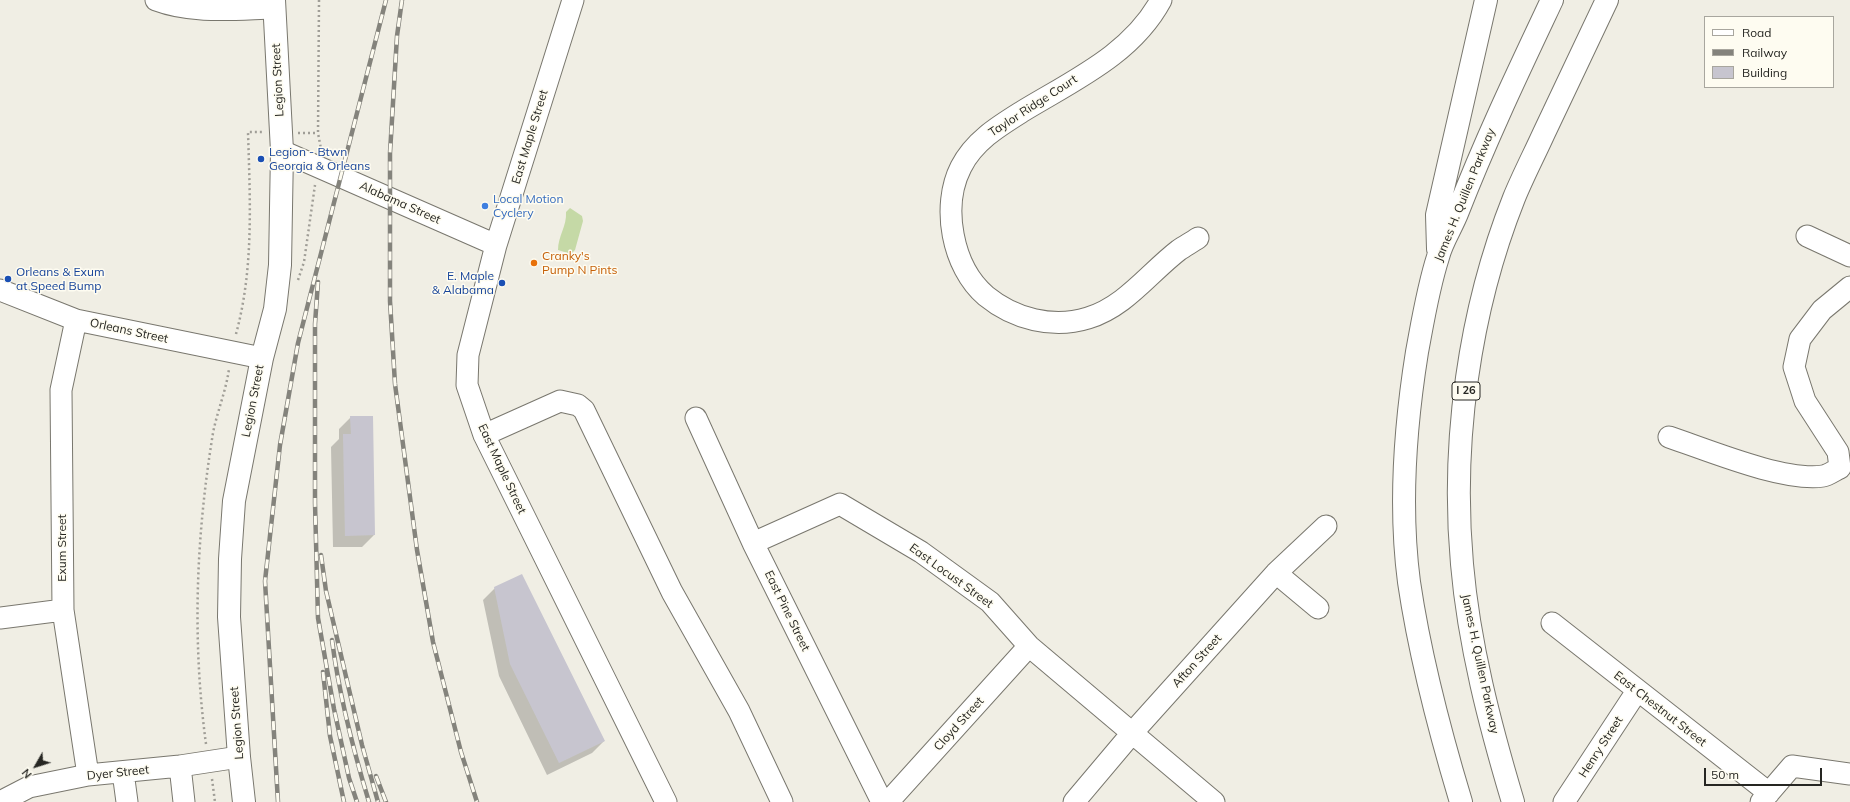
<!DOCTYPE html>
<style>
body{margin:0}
#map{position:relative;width:1850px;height:802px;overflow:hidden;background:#f0eee4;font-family:Mulish,sans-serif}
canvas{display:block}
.legend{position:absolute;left:1704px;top:16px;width:130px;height:72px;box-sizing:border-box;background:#fefcf1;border:1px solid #a8a69e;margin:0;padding:5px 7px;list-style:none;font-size:12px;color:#262622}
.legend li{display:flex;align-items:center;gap:8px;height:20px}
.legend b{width:20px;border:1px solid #a8a69e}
.north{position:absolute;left:16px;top:746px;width:40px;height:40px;-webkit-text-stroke:3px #fefcf1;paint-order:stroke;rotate:231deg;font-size:11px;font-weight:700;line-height:16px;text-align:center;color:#262622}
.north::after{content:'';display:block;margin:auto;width:14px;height:18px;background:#262622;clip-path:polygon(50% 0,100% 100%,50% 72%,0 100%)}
.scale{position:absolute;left:1704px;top:768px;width:118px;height:18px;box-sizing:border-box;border:2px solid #262622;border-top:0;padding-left:5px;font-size:12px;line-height:14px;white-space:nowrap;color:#262622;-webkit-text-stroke:3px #fefcf1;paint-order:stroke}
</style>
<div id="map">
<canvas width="1850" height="802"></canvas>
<ul class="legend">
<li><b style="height:5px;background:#fff"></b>Road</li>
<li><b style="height:5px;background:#84837c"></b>Railway</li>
<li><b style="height:11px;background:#c7c5cf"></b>Building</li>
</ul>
<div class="north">N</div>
<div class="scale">50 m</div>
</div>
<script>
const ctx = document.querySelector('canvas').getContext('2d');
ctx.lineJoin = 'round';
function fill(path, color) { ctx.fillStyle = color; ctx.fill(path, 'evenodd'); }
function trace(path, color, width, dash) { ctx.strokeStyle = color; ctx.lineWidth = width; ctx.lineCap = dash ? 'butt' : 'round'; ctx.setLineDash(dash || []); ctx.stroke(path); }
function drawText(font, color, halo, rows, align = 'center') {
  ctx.font = font + ' Mulish,sans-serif'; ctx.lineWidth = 3; ctx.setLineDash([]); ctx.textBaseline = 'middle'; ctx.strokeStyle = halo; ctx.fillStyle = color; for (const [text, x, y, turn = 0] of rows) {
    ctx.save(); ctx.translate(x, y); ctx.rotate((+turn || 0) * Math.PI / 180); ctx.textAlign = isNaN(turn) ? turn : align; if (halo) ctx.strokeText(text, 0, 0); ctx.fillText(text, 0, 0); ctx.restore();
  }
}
const green = new Path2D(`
 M570,208L582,216L583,221L575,250L571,254L558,250C558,236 567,226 566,212Z`);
const shadow = new Path2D(`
 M351,417L374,535L362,547H333L331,447L339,439V429Z
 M495,588L604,741L592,753L547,775L499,676L483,600Z`);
const building = new Path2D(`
 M350,416H373L375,535L345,536L343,434H351Z
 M522,574L605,741L559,763L510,664L494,587Z`);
const path = new Path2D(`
 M319,0L318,133L321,149
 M298,133H318
 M298,280L304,262L315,185
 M236,334C254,268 250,200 248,132H263
 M206,744C192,640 196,537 213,433C217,412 226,391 229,369
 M212,779L215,802`);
const minor = new Path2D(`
 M156,0C193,14 235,9 274,8
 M573,0L496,245L468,355L467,385L484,435L666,802
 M1161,0C1132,54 1074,80 1023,111C999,126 974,141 961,167C941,206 952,267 986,296C1014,319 1053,329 1088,318C1125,307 1149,273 1179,250C1185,246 1192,242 1198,238
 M282,151L496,245
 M1807,236L1850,256
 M0,290L76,320L262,358
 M76,320L61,390L63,610L88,775
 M696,418L753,543L882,802
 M484,435L560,401L578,405L584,410L672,592L739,711L782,802
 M1669,437C1708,450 1784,482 1823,476C1829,475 1835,470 1840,468L1838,452L1805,401L1794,367L1800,339L1822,310L1850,287
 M753,543L840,504L921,552L990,602L1029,646L1214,802
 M1276,573L1318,608
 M0,618L63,610
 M1552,623L1769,793
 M180,766L184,802
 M123,772L127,802
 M0,802L29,787L88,775L180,766L239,757
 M888,802L1029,646
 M1074,802L1133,732L1276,573L1326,526
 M1564,802L1637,691
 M1761,802L1792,766L1850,774`);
const major = new Path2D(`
 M244,802L239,757L229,617L230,559L234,501L262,358L275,309L280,265L282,151L274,0`);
const highway = new Path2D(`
 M1438,249L1437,215L1486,0
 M1461,802C1439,729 1420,657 1409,582C1399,506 1405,427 1417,352C1423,320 1428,288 1438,257C1442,241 1452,227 1458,211C1486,139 1519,70 1552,0
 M1513,802C1490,725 1469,645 1462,564C1451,443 1469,311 1514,198C1523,176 1534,155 1544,133C1565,89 1586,44 1607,0`);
const rail = new Path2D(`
 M402,0L397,36L390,153V301L395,384L417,550L433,642L461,752L477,802
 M318,282L315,324V503L318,618L334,709L349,778L357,802
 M321,555L326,591L362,745L378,802
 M332,640C339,695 353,749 369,802
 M323,672L330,736L344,802
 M376,776L386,802
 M278,802L265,581L280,445L298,343L386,0`);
const markers = [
 [261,159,4,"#1a4fb4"],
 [485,206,4,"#3f7fe0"],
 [534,263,4,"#e8710a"],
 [8,279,4,"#1a4fb4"],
 [502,283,4,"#1a4fb4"]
];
const shields = [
 [1466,391,28]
];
const shieldNames = [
 ["I 26",1466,391]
];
const streetNames = [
 ["Legion Street",278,80,-93],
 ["Taylor Ridge Court",1033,106,-33],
 ["East Maple Street",530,137,-73],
 ["James H. Quillen Parkway",1465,195,-68],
 ["Alabama Street",400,203,24],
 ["Orleans Street",129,331,12],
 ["Legion Street",253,401,-79],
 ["East Maple Street",502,469,65],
 ["Exum Street",62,548,-90],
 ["East Locust Street",951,576,36],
 ["East Pine Street",787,611,64],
 ["Afton Street",1197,661,-48],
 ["James H. Quillen Parkway",1480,664,78],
 ["East Chestnut Street",1660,709,38],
 ["Legion Street",237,723,-94],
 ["Cloyd Street",959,724,-48],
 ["Henry Street",1601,747,-57],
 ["Dyer Street",118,773,-6]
];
const transitNames = [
 ["Legion - Btwn",269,152],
 ["Georgia & Orleans",269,166],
 ["Orleans & Exum",16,272],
 ["at Speed Bump",16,286],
 ["E. Maple",494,276,"right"],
 ["& Alabama",494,290,"right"]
];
const shopNames = [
 ["Local Motion",493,199],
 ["Cyclery",493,213]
];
const foodNames = [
 ["Cranky's",542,256],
 ["Pump N Pints",542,270]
];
fill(green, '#c5d9a6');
fill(shadow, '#0003');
fill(building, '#c7c5cf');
trace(minor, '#79776e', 23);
trace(major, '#79776e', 24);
trace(highway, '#79776e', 24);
trace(path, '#a09e97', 2.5, [2, 3]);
trace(minor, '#fff', 21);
trace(major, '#fff', 22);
trace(highway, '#fff', 22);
trace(rail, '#84837c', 4.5);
trace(rail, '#fefcf1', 3, [9]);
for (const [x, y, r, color] of markers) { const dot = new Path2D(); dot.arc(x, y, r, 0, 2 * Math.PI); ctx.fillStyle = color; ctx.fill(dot); trace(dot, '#fefcf1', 1.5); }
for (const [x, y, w] of shields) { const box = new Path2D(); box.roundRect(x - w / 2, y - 9, w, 18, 3); ctx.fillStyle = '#fefcf1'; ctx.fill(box); trace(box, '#262622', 1); }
drawText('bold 11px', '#262622', null, shieldNames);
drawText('12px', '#262622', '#fefcf1', streetNames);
drawText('12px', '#164399', '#fefcf1', transitNames, 'left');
drawText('12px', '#366cbe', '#fefcf1', shopNames, 'left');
drawText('12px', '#c56008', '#fefcf1', foodNames, 'left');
</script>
